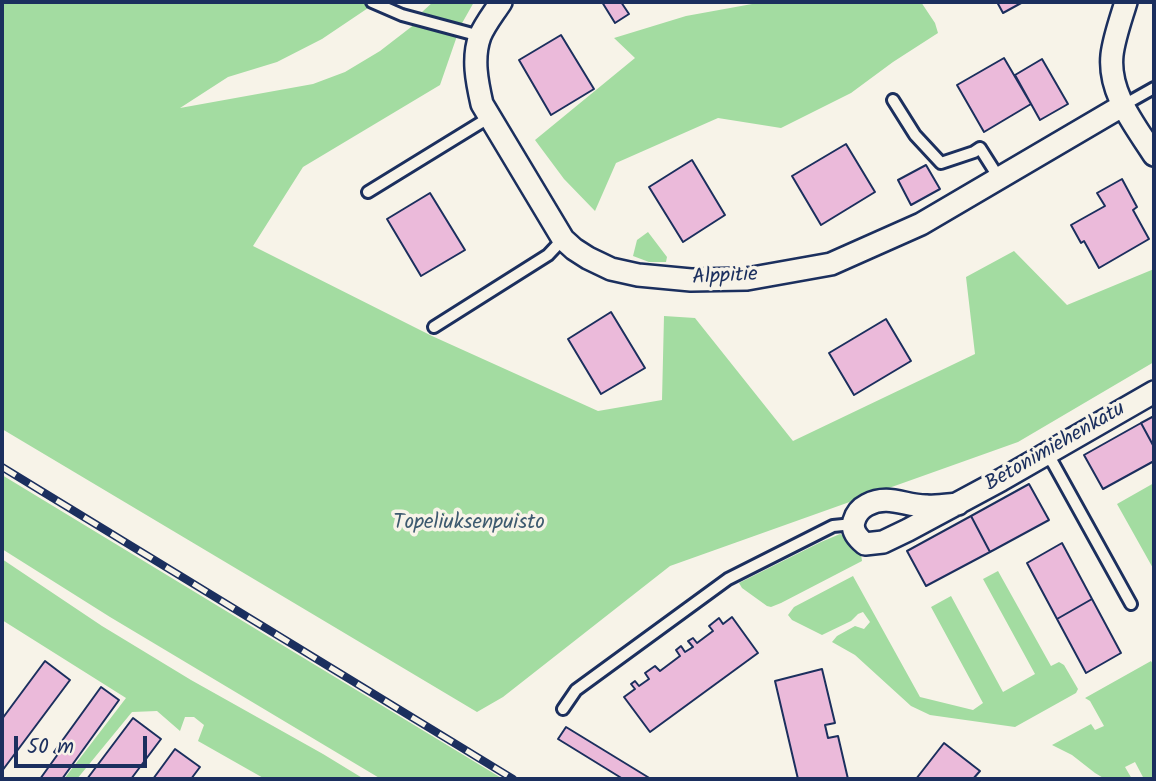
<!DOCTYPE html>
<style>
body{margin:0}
#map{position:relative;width:1156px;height:781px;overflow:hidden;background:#f7f3e8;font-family:Kalam,sans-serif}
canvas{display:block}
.frame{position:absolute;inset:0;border:4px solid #1b2f5e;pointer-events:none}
.scale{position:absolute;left:14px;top:736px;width:133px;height:32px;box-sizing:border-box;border:4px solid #1b2f5e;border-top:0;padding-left:9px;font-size:21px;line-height:24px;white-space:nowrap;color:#1b2f5e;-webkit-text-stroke:5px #f7f3e8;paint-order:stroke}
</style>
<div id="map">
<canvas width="1156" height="781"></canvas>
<div class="frame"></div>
<div class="scale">50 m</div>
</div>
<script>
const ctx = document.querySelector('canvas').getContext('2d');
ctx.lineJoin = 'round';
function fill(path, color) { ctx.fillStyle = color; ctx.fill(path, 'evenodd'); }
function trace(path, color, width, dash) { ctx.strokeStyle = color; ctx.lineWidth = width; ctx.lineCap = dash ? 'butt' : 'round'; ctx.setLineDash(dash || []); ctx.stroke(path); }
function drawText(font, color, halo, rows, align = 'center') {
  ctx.font = font + ' Kalam,sans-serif'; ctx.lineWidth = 7; ctx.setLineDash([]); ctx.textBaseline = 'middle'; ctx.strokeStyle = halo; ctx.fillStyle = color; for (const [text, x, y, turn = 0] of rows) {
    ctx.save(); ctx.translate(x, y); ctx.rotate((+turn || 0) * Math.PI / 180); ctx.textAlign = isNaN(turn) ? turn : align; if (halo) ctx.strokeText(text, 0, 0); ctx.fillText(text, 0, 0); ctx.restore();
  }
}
const green = new Path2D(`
 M2,2H377L322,39L277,62L228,77L180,108L313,84L345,72L380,51L415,24L457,36L440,85L303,167L253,246L432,336L598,411L662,400L664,316L695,318L793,441L975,354L966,277L1014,251L1067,305L1154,269V362L1018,442L670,566L503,697L477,712L2,429Z
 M433,2H474L461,25L422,12Z
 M763,2H921L935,23L938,33L893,62L851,93L781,128L718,118L616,163L595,211L564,179L535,140L635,58L614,38L686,16Z
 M648,232L667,257L666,262H649L633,256L637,240Z
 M2,475L503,779H381L110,617L2,549Z
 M1154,483V570L1117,504Z
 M840,534C851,537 862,550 862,561L781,603L771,607L767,606L742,588L739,583L821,542Z
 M2,559L102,626L191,680L323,754L364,779H265L198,741L204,725L194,717H185L180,731L157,711L132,712L77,779H64L126,698L2,620Z
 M998,571L1051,666L1059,662L1064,665L1078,689L1076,693L1015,727L930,715L911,706L855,655L832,642L837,636L855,626L864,629L870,622L863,612L858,614L851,621L822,635L792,620L788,615L794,607L853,576L920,697L973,710L983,703L931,607L951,596L1003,692L1035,674L983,579Z
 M1151,661L1154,666V779H1144L1135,762L1125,767L1132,779H1105L1095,773L1072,755L1052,745L1091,724L1095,730L1104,726L1090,701L1085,698Z`);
const building = new Path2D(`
 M602,2H621L629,14L615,23Z
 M997,2H1023L1003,13Z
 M561,35L594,89L551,115L519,60Z
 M1004,58L1031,104L984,132L957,85Z
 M1042,59L1068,104L1040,120L1015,75Z
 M846,144L875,192L821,225L792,176Z
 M692,160L725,215L683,242L649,187Z
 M926,165L940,189L911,205L898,180Z
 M1122,179L1137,207L1133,210L1149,239L1099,268L1084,241L1081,243L1071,225L1105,206L1097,193Z
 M430,193L465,250L421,276L387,219Z
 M611,312L645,368L601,394L568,339Z
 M886,319L911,361L854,395L829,353Z
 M1154,416V447L1141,423Z
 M1141,423L1154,447V461L1103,489L1084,455Z
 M1029,484L1049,520L990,552L971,516Z
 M971,516L990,552L926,586L907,551Z
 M1062,543L1092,599L1057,619L1027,563Z
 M1092,599L1121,653L1086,673L1057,619Z
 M732,617L758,653L650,732L624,697L635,689L631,684L635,681L639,686L649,679L645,673L655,666L660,671L680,656L676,650L681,646L685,652L693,647L688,641L693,638L697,643L713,631L709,626L719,618L723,624Z
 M45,661L70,680L2,771V719Z
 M822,669L835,723L825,725L828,738L838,736L848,779H798L775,681Z
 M101,687L119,700L62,779H40L58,754L54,752Z
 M133,718L161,739L131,779H87Z
 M566,727L651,779H623L558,739Z
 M944,743L980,771L973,779H916Z
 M175,749L200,767L191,779H153Z`);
const lane = new Path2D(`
 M372,2L402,15L480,36
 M893,100L915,135L941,163L974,152L980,148L999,178
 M1122,106L1154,88
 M368,192L490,117
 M434,327L548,255L563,239
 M1044,454L1053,463L1131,604
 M563,709L576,690L728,579L833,526L853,524`);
const street = new Path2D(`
 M501,2C494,13 485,24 480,36C472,58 477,82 482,104L563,239L574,249L588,258L611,269L638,275L691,280L747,279L831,264L921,224L1122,106
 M1126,2C1121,19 1114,38 1112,55C1108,93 1135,125 1154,155
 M958,504C948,505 936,507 926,506C905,506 888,494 867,505C861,508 856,514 854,521C851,531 858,538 865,544L883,542L908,530L1001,480L1154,392`);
const rail = new Path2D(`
 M2,467L513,779`);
const streetNames = [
 ["Alppitie",725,278,-3],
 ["Betonimiehenkatu",1056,448,-30]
];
const parkNames = [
 ["Topeliuksenpuisto",469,524]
];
fill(green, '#a3dca1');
fill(building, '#ebbada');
trace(building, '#1b2f5e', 2);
trace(lane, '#1b2f5e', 16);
trace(street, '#1b2f5e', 26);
trace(lane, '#f7f3e8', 10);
trace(street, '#f7f3e8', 21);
trace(rail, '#1b2f5e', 8);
trace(rail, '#f7f3e8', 5, [16]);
drawText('21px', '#1b2f5e', '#f7f3e8', streetNames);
drawText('21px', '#3d5a6f', '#f7f3e8', parkNames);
</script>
